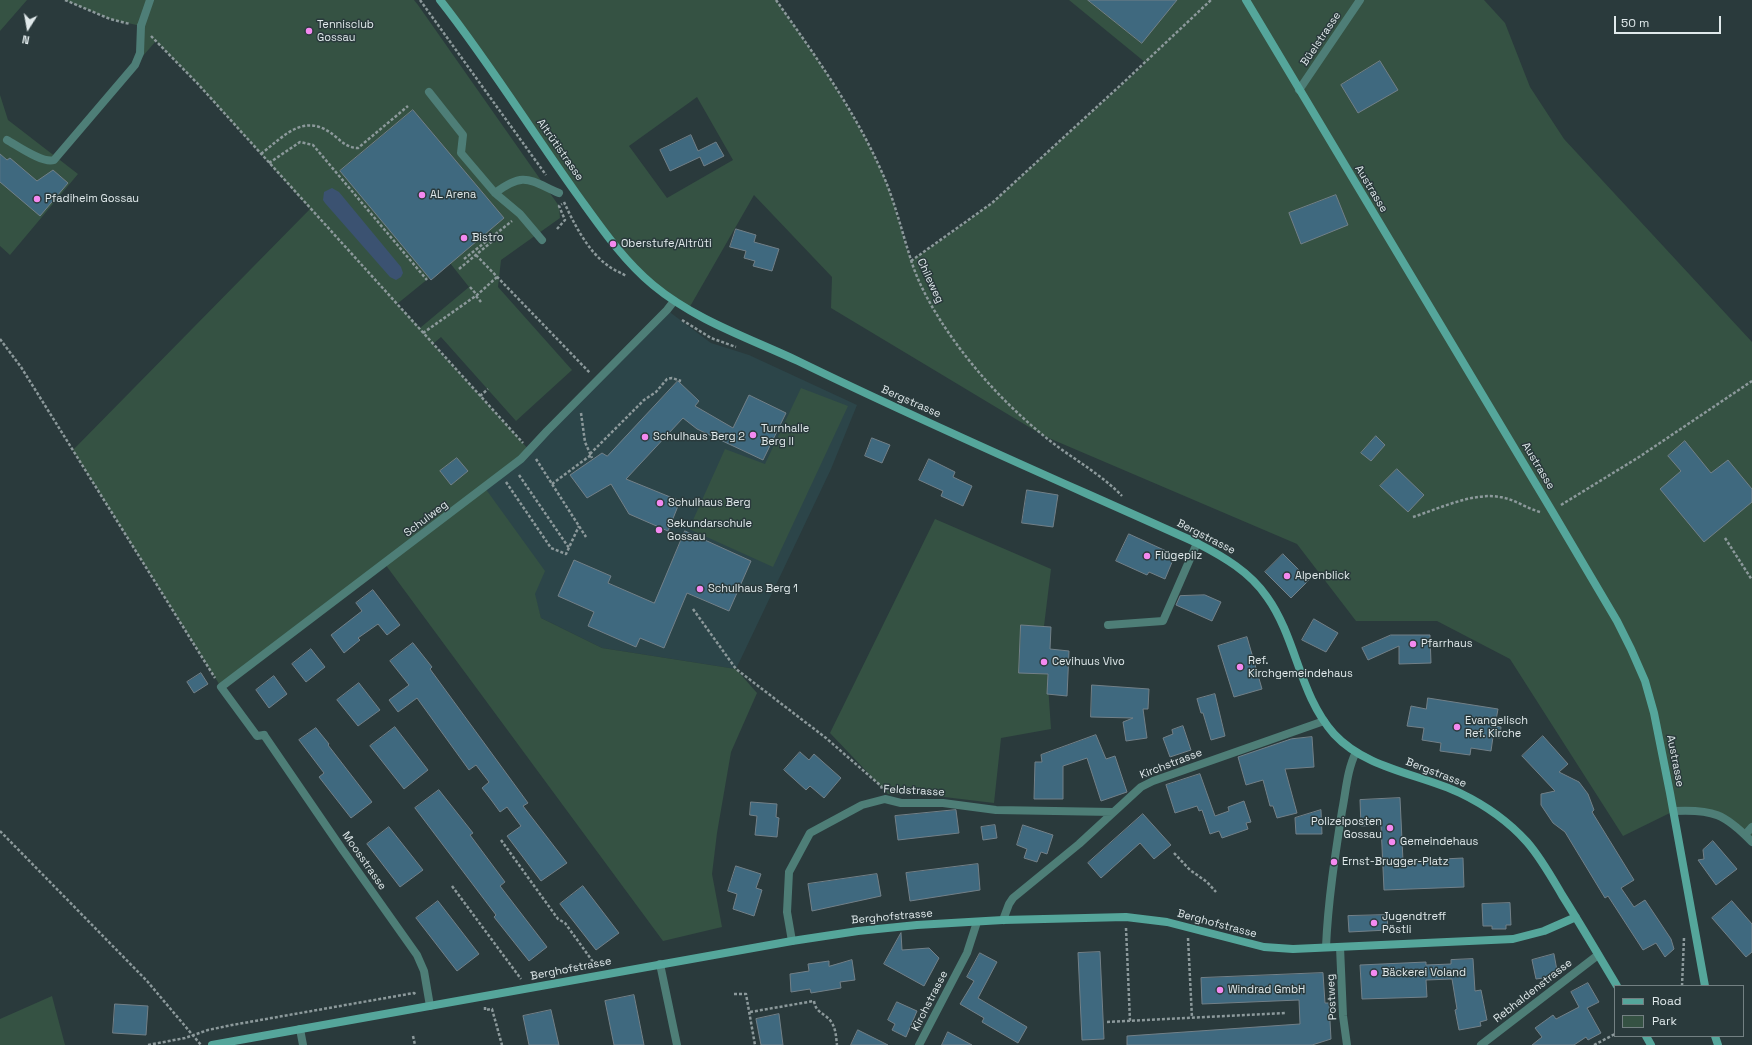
<!DOCTYPE html>
<meta charset="utf-8">
<style>
body{margin:0}
#map{position:relative;width:1752px;height:1045px;overflow:hidden;background:#2a3a3c;font-family:"Space Grotesk",sans-serif}
canvas{display:block}
.legend{position:absolute;left:1614px;top:985px;width:130px;height:52px;box-sizing:border-box;background:#2a3a3c;border:1px solid #738082;margin:0;padding:5px 7px;list-style:none;font-size:12px;color:#e0e9eb}
.legend li{display:flex;align-items:center;gap:8px;height:20px}
.legend b{width:20px;border:1px solid #738082}
.north{position:absolute;left:8px;top:8px;width:40px;height:40px;-webkit-text-stroke:3px #2a3a3c;paint-order:stroke;rotate:191deg;font-size:11px;font-weight:700;line-height:16px;text-align:center;color:#e0e9eb}
.north::after{content:'';display:block;margin:auto;width:14px;height:18px;background:#e0e9eb;clip-path:polygon(50% 0,100% 100%,50% 72%,0 100%)}
.scale{position:absolute;left:1614px;top:16px;width:107px;height:18px;box-sizing:border-box;border:2px solid #e0e9eb;border-top:0;padding-left:5px;font-size:12px;line-height:14px;white-space:nowrap;color:#e0e9eb;-webkit-text-stroke:3px #2a3a3c;paint-order:stroke}
</style>
<div id="map">
<canvas width="1752" height="1045"></canvas>
<ul class="legend">
<li><b style="height:5px;background:#55a69b"></b>Road</li>
<li><b style="height:11px;background:#355243"></b>Park</li>
</ul>
<div class="north">N</div>
<div class="scale">50 m</div>
</div>
<script>
const ctx = document.querySelector('canvas').getContext('2d');
ctx.lineJoin = 'round';
function fill(path, color) { ctx.fillStyle = color; ctx.fill(path, 'evenodd'); }
function trace(path, color, width, dash) { ctx.strokeStyle = color; ctx.lineWidth = width; ctx.lineCap = dash ? 'butt' : 'round'; ctx.setLineDash(dash || []); ctx.stroke(path); }
function drawText(font, color, halo, rows, align = 'center') {
  ctx.font = font + ' "Space Grotesk",sans-serif'; ctx.lineWidth = 3; ctx.setLineDash([]); ctx.textBaseline = 'middle'; ctx.strokeStyle = halo; ctx.fillStyle = color; for (const [text, x, y, turn = 0] of rows) {
    ctx.save(); ctx.translate(x, y); ctx.rotate((+turn || 0) * Math.PI / 180); ctx.textAlign = isNaN(turn) ? turn : align; if (halo) ctx.strokeText(text, 0, 0); ctx.fillText(text, 0, 0); ctx.restore();
  }
}
const built = new Path2D(`
 M667,310L711,343L749,355L857,405L831,469L736,669L602,648L541,618L534,594L485,488L521,459Z`);
const green = new Path2D(`
 M0,0H27L0,31Z
 M65,0H414L418,5L559,206L560,218L501,260L498,287L572,370L516,421L441,337L433,344L530,451L485,488L545,571L535,594L541,618L602,648L736,669L757,693L731,752L717,833L712,874L722,927L663,941L385,564L221,687L73,450L310,209L198,84L156,41L135,65L141,26L110,19ZM413,110L504,218L450,263L469,287L420,328L397,304L429,278L340,171Z
 M440,0H776C814,54 852,108 880,168C894,198 900,230 911,261L946,237L992,203L1146,63L1069,0H1484L1505,23L1530,87L1564,139L1752,342V842L1727,819L1674,811L1623,836L1510,659L1437,621H1356L1297,544L1044,436L831,308L832,277L754,195L688,310L627,260ZM697,97L733,160L667,198L629,146Z
 M0,95L8,120L78,174L10,255L0,246Z
 M801,388L848,406L773,567L689,529L725,449L765,464Z
 M935,519L1051,569L1044,626L1051,729L1001,738L994,803L936,796L888,794L830,733Z
 M52,996L65,1045H0V1019Z`);
const water = new Path2D(`
 M332,188L339,192L401,267L403,273L401,277L396,280L390,277L325,203L323,200L324,192Z`);
const building = new Path2D(`
 M1088,0H1177L1142,43Z
 M1380,61L1398,90L1358,113L1341,85Z
 M413,110L504,218L431,280L340,171Z
 M691,135L698,151L716,142L724,156L704,166L700,157L670,171L660,150Z
 M0,154L7,160L10,158L37,181L53,170L68,183L40,216L0,182Z
 M1336,195L1348,225L1301,244L1289,213Z
 M736,229L756,235L754,242L779,249L772,271L753,266L755,261L744,258L746,251L730,247Z
 M678,381L699,401L695,406L733,428L749,395L786,413L763,460L697,429L683,418L626,479L680,501L668,531L629,514L611,484L587,498L570,475L602,453L607,456Z
 M1376,436L1385,445L1371,461L1361,453Z
 M872,438L890,445L882,463L865,456Z
 M1685,441L1711,473L1728,460L1752,489V502L1704,542L1660,489L1681,471L1668,456Z
 M457,458L468,471L451,485L440,471Z
 M929,459L955,472L953,477L972,486L963,506L941,496L943,491L919,480Z
 M1397,469L1424,495L1408,512L1380,486Z
 M1027,490L1058,495L1053,527L1022,523Z
 M685,531L751,561L729,611L687,593L664,648L640,638L636,647L588,626L594,612L558,596L574,560L611,576L608,583L654,603Z
 M1129,534L1175,555L1165,579L1149,572L1147,575L1116,561Z
 M1283,554L1309,580L1291,598L1265,572Z
 M373,590L400,625L387,635L378,624L358,638L360,640L344,653L331,635L362,611L356,603Z
 M1205,595L1221,602L1212,621L1176,605L1180,596Z
 M1314,619L1338,633L1326,652L1302,640Z
 M1021,625L1051,627L1050,649L1069,651L1067,696L1047,694L1048,674L1019,673Z
 M1391,635H1430L1431,663L1399,664V646L1368,660L1362,648Z
 M1247,637L1262,689L1234,697L1218,646Z
 M413,643L432,667L430,669L528,803L523,806L567,863L541,881L507,836L521,826L507,807L500,812L492,801L482,788L489,782L476,765L469,770L417,698L398,712L389,700L409,685L390,661Z
 M311,649L325,667L306,682L292,664Z
 M201,673L208,684L194,693L187,682Z
 M274,676L287,694L269,708L256,690Z
 M359,683L380,710L358,726L337,700Z
 M1092,685L1149,689L1148,709H1143L1147,738L1126,741L1123,722L1133,718L1091,717Z
 M1215,694L1225,736L1211,740L1203,713H1201L1197,699Z
 M1428,698L1498,709L1495,726L1501,727L1500,738L1493,737L1491,751L1471,748L1470,755L1440,751L1441,743L1422,740L1424,728L1407,726L1411,706L1426,709Z
 M1183,726L1191,750L1170,757L1163,738L1173,734L1172,730Z
 M395,727L428,770L404,789L370,746Z
 M316,728L329,744L328,745L372,802L351,818L319,777L324,773L299,740Z
 M1096,735L1106,759L1115,756L1127,792L1101,801L1087,758L1063,766V799H1034L1035,762H1042L1041,755Z
 M1543,736L1568,764L1559,772L1579,782L1588,794L1594,810L1592,812L1634,880L1621,888L1634,907L1645,900L1671,939L1674,949L1665,957L1656,943L1643,950L1608,896L1605,898L1565,832L1553,823L1541,805V794L1555,791L1522,756Z
 M1312,737L1314,767L1285,769L1297,813L1277,818L1273,806H1270L1263,780L1246,785L1238,757L1291,739Z
 M800,752L809,760L814,754L841,778L824,798L810,786L806,790L784,770Z
 M1200,774L1215,816L1229,811L1228,807L1244,801L1251,822L1246,823L1248,829L1222,838L1219,831L1210,834L1202,810L1199,811L1197,806L1175,813L1166,785Z
 M439,790L473,833L470,835L505,882L500,886L547,947L529,961L494,917L496,915L415,808Z
 M1400,798L1403,861L1463,858L1464,887L1384,890L1381,825L1361,826L1360,800Z
 M751,802L777,804L776,817L779,818L777,837L755,835L757,816L750,815Z
 M956,810L959,833L898,840L895,816Z
 M1321,810L1322,834H1296L1295,818Z
 M1143,814L1171,845L1154,859L1140,843L1101,878L1088,863Z
 M995,825L997,838L983,840L981,827Z
 M1023,825L1053,835L1047,854L1041,852L1037,862L1024,858L1027,849L1017,845Z
 M389,827L423,870L400,887L367,844Z
 M1713,841L1737,869L1716,885L1698,860L1704,859L1703,850Z
 M978,864L980,890L910,901L906,873Z
 M736,866L761,874L756,888L762,890L754,916L733,909L737,894L728,891Z
 M877,874L881,896L812,911L808,884Z
 M583,886L619,933L596,950L560,904Z
 M438,901L479,954L457,971L416,918Z
 M1732,901L1752,924V952L1746,957L1712,918Z
 M1510,903L1511,925H1506V929H1492V926H1483L1482,904Z
 M1387,915L1388,930L1349,932L1348,916Z
 M901,933L902,950L929,948L939,958L924,986L884,964Z
 M1100,952L1104,1039L1082,1040L1078,953Z
 M980,953L997,962L978,998L1027,1027L1018,1043L982,1022L984,1018L960,1004L974,981L967,977Z
 M1554,954L1558,976L1536,979L1532,960Z
 M1473,959L1475,991L1481,990L1487,1020L1480,1022L1481,1026L1459,1030L1455,1010L1457,1009L1452,979L1426,980L1427,997L1362,999L1360,965L1426,962V965L1451,964V960Z
 M852,960L855,980L840,982L841,988L811,993L810,989L791,992L790,974L809,971L808,964L829,961V966Z
 M1323,973L1325,1003H1329L1331,1039L1312,1045H1127V1036L1300,1024L1299,1000L1202,1004L1201,978Z
 M1588,983L1599,1002L1587,1008L1601,1033L1588,1040L1586,1037L1574,1045H1532L1542,1037L1535,1028L1553,1015L1556,1019L1579,1007L1571,992Z
 M634,995L644,1045H614L605,1001Z
 M897,1002L917,1011L906,1037L892,1030L895,1024L888,1020Z
 M115,1004L148,1006L146,1035L113,1033Z
 M551,1010L559,1045H529L523,1016Z
 M779,1014L783,1045H761L756,1019Z
 M858,1030L888,1045H851Z
 M948,1032L972,1045H942Z`);
const path = new Path2D(`
 M65,0L110,19L130,24
 M420,0L546,175
 M776,0C814,54 853,108 880,168C894,198 901,229 911,260C918,283 931,306 944,326C972,368 1005,404 1044,436C1069,457 1099,472 1122,496
 M151,36L198,84L523,443
 M261,154C286,134 306,111 336,137C343,143 349,148 358,148L408,106
 M269,163L300,142L313,145L427,280
 M564,202C574,224 588,251 607,265C613,270 620,272 626,276
 M557,229L565,220L559,206L562,204
 M476,255L590,373
 M464,259L512,221
 M911,261L992,203L1124,82L1211,0
 M459,269L495,239L494,237
 M470,287L477,295
 M476,296L481,302
 M682,320L711,338L736,347
 M423,333L477,295L497,277
 M0,339L21,367L215,678
 M480,396L488,389
 M581,413L585,442L592,458
 M590,454L644,400L656,392L667,379L672,378L681,381
 M536,459L586,537
 M519,475L569,548
 M506,482L551,548L566,554L579,526
 M552,484L591,455
 M1561,505L1639,457L1752,381
 M1413,517C1438,509 1473,492 1500,497C1514,499 1526,508 1540,512
 M1725,538L1752,580
 M693,609L736,669L826,738L881,786L882,789
 M0,831L147,981L201,1045
 M501,840L558,919L565,923L596,966
 M1174,853L1190,870L1207,882L1216,892
 M452,886L521,979
 M1126,928L1130,1021
 M1188,938L1192,1018
 M1682,986L1684,938
 M734,994H746L755,1045
 M485,1007V1010L492,1009L502,1045
 M750,1012L814,1001C816,1014 826,1013 832,1023C836,1030 836,1037 837,1045
 M1107,1022L1285,1013
 M413,1036L415,1045
 M148,1045L185,1038L208,1030L232,1025L414,993L417,995
 M1594,1045L1615,1034`);
const lane = new Path2D(`
 M429,92L463,135L461,153L495,193L520,214L542,240
 M7,140C18,146 43,164 54,160L135,65L140,53L141,26
 M495,193C524,171 529,180 559,193
 M1108,625L1163,621L1197,543
 M264,735L257,736L221,687L521,459L547,431L667,310L674,301
 M1326,947C1328,901 1335,856 1342,811C1346,791 1347,770 1356,752
 M1340,947L1343,1016L1347,1045`);
const street = new Path2D(`
 M141,26L150,0
 M1299,90L1360,0
 M264,735L342,849L417,955L424,971L430,1006
 M1674,811C1713,809 1725,814 1752,842
 M1745,835L1752,827
 M1003,920L1009,904L1013,898L1079,844L1141,787L1153,781L1324,721
 M792,941L787,912L789,872L810,833L862,805L885,799L901,803H943L996,810L1113,812
 M660,964L677,1045
 M300,1029L303,1045
 M919,1045L967,953L977,922
 M1481,1045L1598,955`);
const secondary = new Path2D(`
 M440,0C489,62 530,129 576,193C600,226 622,259 653,285C695,320 749,338 798,361C929,425 1064,483 1197,543C1224,557 1250,572 1267,597C1297,639 1299,695 1334,734C1366,769 1420,774 1460,793C1485,805 1509,822 1527,842C1541,858 1552,878 1562,895C1581,925 1599,956 1617,986
 M1246,0L1552,511L1617,621L1631,649L1645,681L1654,713L1670,793L1705,986
 M1646,1036L1651,1045
 M1715,1036L1718,1045
 M212,1045L792,941L858,931L917,925L1003,920L1126,917L1167,922L1264,947L1293,949L1513,939L1544,931L1576,917`);
const markers = [
 [309,31,4,"#f489f0"],
 [422,195,4,"#f489f0"],
 [37,199,4,"#f489f0"],
 [464,238,4,"#f489f0"],
 [613,244,4,"#f489f0"],
 [753,435,4,"#f489f0"],
 [645,437,4,"#f489f0"],
 [660,503,4,"#f489f0"],
 [659,530,4,"#f489f0"],
 [1147,556,4,"#f489f0"],
 [1287,576,4,"#f489f0"],
 [700,589,4,"#f489f0"],
 [1413,644,4,"#f489f0"],
 [1044,662,4,"#f489f0"],
 [1240,667,4,"#f489f0"],
 [1457,727,4,"#f489f0"],
 [1390,828,4,"#f489f0"],
 [1392,842,4,"#f489f0"],
 [1334,862,4,"#f489f0"],
 [1374,923,4,"#f489f0"],
 [1374,973,4,"#f489f0"],
 [1220,990,4,"#f489f0"]
];
const poiNames = [
 ["Tennisclub",317,25],
 ["Gossau",317,38],
 ["AL Arena",430,195],
 ["Pfadiheim Gossau",45,199],
 ["Bistro",472,238],
 ["Oberstufe/Altrüti",621,244],
 ["Turnhalle",761,429],
 ["Berg II",761,442],
 ["Schulhaus Berg 2",653,437],
 ["Schulhaus Berg",668,503],
 ["Sekundarschule",667,524],
 ["Gossau",667,537],
 ["Flügepilz",1155,556],
 ["Alpenblick",1295,576],
 ["Schulhaus Berg 1",708,589],
 ["Pfarrhaus",1421,644],
 ["Ref.",1248,661],
 ["Kirchgemeindehaus",1248,674],
 ["Cevihuus Vivo",1052,662],
 ["Evangelisch",1465,721],
 ["Ref. Kirche",1465,734],
 ["Polizeiposten",1382,822,"right"],
 ["Gossau",1382,835,"right"],
 ["Gemeindehaus",1400,842],
 ["Ernst-Brugger-Platz",1342,862],
 ["Jugendtreff",1382,917],
 ["Pöstli",1382,930],
 ["Bäckerei Voland",1382,973],
 ["Windrad GmbH",1228,990]
];
const streetNames = [
 ["Büelstrasse",1321,39,-56],
 ["Altrütistrasse",560,150,55],
 ["Austrasse",1371,189,59],
 ["Chileweg",930,281,65],
 ["Bergstrasse",911,402,24],
 ["Austrasse",1538,466,59],
 ["Schulweg",426,519,-37],
 ["Bergstrasse",1206,537,27],
 ["Austrasse",1675,761,79],
 ["Kirchstrasse",1171,764,-21],
 ["Bergstrasse",1436,773,21],
 ["Feldstrasse",914,791,3],
 ["Moosstrasse",364,861,55],
 ["Berghofstrasse",892,917,-5],
 ["Berghofstrasse",1217,924,15],
 ["Berghofstrasse",571,969,-11],
 ["Rebhaldenstrasse",1533,991,-38],
 ["Postweg",1332,997,-93],
 ["Kirchstrasse",930,1001,-63]
];
fill(built, '#2c4549');
fill(green, '#355243');
fill(water, '#3b5271');
fill(building, '#3f697f');
trace(building, '#728088', 1);
trace(path, '#8c999b', 2.5, [3, 2]);
trace(lane, '#4e7e77', 8);
trace(street, '#4e7e77', 8);
trace(secondary, '#55a69b', 8);
for (const [x, y, r, color] of markers) { const dot = new Path2D(); dot.arc(x, y, r, 0, 2 * Math.PI); ctx.fillStyle = color; ctx.fill(dot); trace(dot, '#2a3a3c', 1.5); }
drawText('11px', '#e0e9eb', '#2a3a3c', poiNames, 'left');
drawText('11px', '#e0e9eb', '#2a3a3c', streetNames);
</script>
